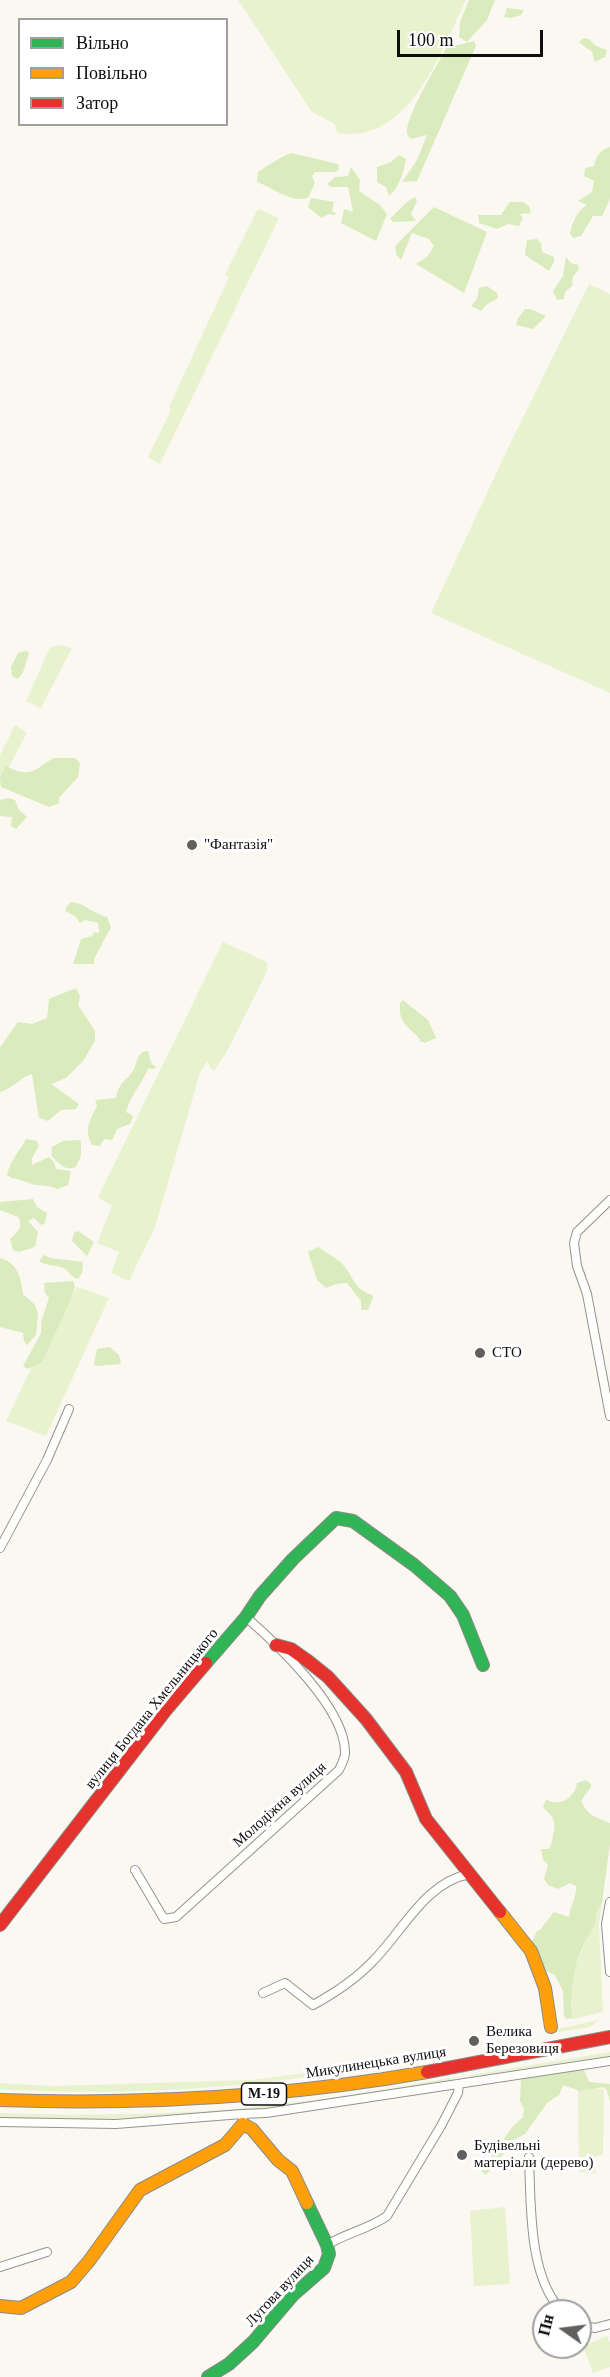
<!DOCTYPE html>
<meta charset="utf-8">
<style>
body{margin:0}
#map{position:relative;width:610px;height:2377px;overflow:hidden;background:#fbf8f2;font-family:Georgia,serif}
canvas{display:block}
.legend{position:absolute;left:18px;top:18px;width:210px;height:108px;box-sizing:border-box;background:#fff;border:2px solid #9f9f9f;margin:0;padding:8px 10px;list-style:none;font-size:18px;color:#0e0e0e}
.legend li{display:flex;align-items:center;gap:12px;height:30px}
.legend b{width:30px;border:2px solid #9f9f9f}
.north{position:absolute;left:532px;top:2299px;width:60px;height:60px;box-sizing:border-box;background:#fff;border:2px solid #9f9f9f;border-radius:50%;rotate:284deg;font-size:16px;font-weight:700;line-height:24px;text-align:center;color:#0e0e0e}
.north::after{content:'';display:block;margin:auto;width:21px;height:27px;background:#61605e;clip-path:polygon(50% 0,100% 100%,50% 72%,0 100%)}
.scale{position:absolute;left:397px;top:30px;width:146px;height:27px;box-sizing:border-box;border:3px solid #0e0e0e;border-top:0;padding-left:8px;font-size:18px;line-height:21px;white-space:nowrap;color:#0e0e0e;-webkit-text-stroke:4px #fff;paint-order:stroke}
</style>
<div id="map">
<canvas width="610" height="2377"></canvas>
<ul class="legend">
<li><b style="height:8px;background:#30b455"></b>Вільно</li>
<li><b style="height:8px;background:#ff9f0a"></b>Повільно</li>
<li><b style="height:8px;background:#e5322d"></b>Затор</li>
</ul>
<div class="north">Пн</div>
<div class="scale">100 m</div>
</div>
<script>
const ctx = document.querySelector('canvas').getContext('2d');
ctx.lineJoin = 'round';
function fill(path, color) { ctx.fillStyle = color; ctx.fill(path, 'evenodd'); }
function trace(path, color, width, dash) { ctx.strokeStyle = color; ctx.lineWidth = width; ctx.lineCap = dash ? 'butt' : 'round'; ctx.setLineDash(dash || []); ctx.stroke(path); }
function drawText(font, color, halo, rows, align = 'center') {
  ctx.font = font + ' Georgia,serif'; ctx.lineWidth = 6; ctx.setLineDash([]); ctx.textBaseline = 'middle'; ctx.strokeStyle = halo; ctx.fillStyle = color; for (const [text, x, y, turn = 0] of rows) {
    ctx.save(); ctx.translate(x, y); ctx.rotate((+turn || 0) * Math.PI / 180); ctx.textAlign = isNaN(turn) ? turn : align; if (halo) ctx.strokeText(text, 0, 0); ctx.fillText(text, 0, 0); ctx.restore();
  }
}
const green = new Path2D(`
 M238,0H466C441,52 409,145 337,133L335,124L312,112Z
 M258,209L279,218L160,464L148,457L171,410L169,407L229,277L225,275Z
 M589,284L610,294V693L431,613L508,448Z
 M59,645L72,648L41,708L26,701L50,647Z
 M15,725L27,733L0,783V755Z
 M223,942L267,962V971L226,1053L214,1071L209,1066L208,1060L200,1073L155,1227L129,1281L111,1273L119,1252L97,1243L112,1206L98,1197Z
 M77,1287L109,1298L46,1436L6,1421L37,1356L43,1358Z
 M602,1903L599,1925L603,2012L574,2019L572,2018V1974Z
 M599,2020L590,2027L554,2033L553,2030Z
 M441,2051L444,2052L442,2055C397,2063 352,2071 306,2077C206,2091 101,2095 0,2089V2083L53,2086L251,2080L361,2066Z
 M610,2052V2060H582L468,2077L472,2075Z
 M450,2078L456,2079L275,2108L215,2114L81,2120L0,2119V2113C92,2116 183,2115 274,2105C333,2099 392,2088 450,2078Z
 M578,2087L604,2089L603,2155L595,2156L596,2173L579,2172Z
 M505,2207L510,2284L474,2286L470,2211Z
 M607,2336L610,2343V2367L593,2373L583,2346Z`);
const forest = new Path2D(`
 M469,0H495L487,20L467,42L459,37L460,22Z
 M507,8L524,10L521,15L511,18L504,17Z
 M584,38L589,39L596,46L607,50L605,57L595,62L592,52L579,42Z
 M474,41L476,46L417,181L402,182L417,160L427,135L411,139C408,136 407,135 407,131C407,114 437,66 446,48Z
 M610,147V199L602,216H593L581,236L573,238L570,234C572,222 577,211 587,205L578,201L592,192L594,181L584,176L585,168L594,166C596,156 600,150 610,147Z
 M291,153L338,164L339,169L336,172H315L312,176L315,183L308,198C290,203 274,188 257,182L258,172C270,164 279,158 291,153Z
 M399,155L406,159C404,171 399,188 389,196L386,187L377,182V167L391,162Z
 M351,167L360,180L359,191L380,205L387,214L376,241L341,223L344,209L353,212L348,187H331L327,184L335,177L348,176Z
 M415,197L417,201L411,214L416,221L393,222L390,218C400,211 404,202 415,197Z
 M311,198L334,202L332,211L336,213L335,215L329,214L321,218L308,207Z
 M510,202H523L529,206L531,213L520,214L523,218L519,226L508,224L497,229L479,223L478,215H501Z
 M434,207L487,232L464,293L416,264L427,257L434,246L429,239L412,233L401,260L396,254L395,246Z
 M537,239L541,243L542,252L554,257V262L549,271L525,255L527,240Z
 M566,257L571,263L578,265L579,269L573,277L572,286L565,292L564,299L557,300L553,291L563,276Z
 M487,286L497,293L498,298L486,305L481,311L471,306L477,299L479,288Z
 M525,309H530L546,316L533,329L516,325L518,318Z
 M26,651L29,653L23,672L18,679L12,676L11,667L18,653Z
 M53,758H75L80,763L78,777L59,798V803L49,807L1,787L0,777L6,766C30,778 32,772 53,758Z
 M9,798L15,800L19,810L27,817L16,829L11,826L12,817L0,816V800Z
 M71,902C85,903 93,914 107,917L111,927L94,959V964H73L81,939L92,936L94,932L99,933L98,923L85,920L80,923L75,916L65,911L66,907Z
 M76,988L80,996L78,1005L95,1031V1041L83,1061L66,1078L51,1084L79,1104L76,1109L61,1110L48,1121L39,1118L32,1074C22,1076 14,1088 0,1092V1047L18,1022L32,1024L47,1018L49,999Z
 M403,1000L428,1020L436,1038L425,1043C417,1039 424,1044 418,1037C405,1023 399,1024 400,1003Z
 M148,1051L151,1063L157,1068L150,1069L149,1067C142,1083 131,1095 126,1112L133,1116L130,1124L117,1129L112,1140L104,1139L100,1146L92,1145C83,1128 91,1120 97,1106L95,1100L116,1098C120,1079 126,1083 134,1069C137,1063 136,1058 142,1052Z
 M26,1139L37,1141L39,1146L32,1158V1165L49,1157L54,1162L56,1169L71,1171L68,1185L57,1189C50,1185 44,1186 36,1185C27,1183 21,1179 11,1178L7,1175C10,1160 19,1152 26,1139Z
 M76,1140L81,1141V1156L76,1167C65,1172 58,1163 51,1155L52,1147L63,1141Z
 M33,1199L37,1207L47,1213L45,1223L41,1225L34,1218L28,1221L38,1232L35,1247L19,1252L13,1250L10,1239C18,1232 24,1226 18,1217L0,1210V1202Z
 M78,1231L94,1242L87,1256L72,1241L74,1233Z
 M318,1247C325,1252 333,1256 339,1261C354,1273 351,1288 372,1295L373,1298L368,1310H361V1301L347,1283L336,1284L326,1288L317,1280L308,1252Z
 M44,1255L51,1258L83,1262L82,1273L78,1279C71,1277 71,1273 65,1269C57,1264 47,1267 39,1261Z
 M0,1258C18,1263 21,1278 23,1294L35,1305L38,1313L36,1335L27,1345L24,1341L23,1333L0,1327Z
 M73,1281L75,1287L72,1297L42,1362L28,1369L23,1366L41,1333V1322L49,1298L45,1293L44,1283Z
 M110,1347L119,1355L121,1364L96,1366L94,1364L97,1349Z
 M586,1780L591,1784V1787L581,1801C588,1816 596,1817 610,1823V1843L602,1903L596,1915V1922C575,1957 570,1977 572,2018L566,2019L564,2016L563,1991L555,1975L547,1971L531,1944L537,1931L540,1930L554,1912L569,1917C570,1906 577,1897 576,1886L570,1883L558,1889L548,1885L544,1879L548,1865L543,1860L541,1849H548L551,1846C554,1829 560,1820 543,1808L546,1799C559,1808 575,1798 577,1783Z
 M582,2065L589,2082L610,2084V2102L607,2091L604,2087L580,2091L563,2085L559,2095L547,2103L525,2134L513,2140L500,2159L486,2175L481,2171L513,2126L523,2117L524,2109L520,2101L521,2080L525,2075Z`);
const street = new Path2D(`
 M610,1200L577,1232L574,1243L577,1266L587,1294L610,1416
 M0,1548L47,1460L69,1409
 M135,1870L164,1919L176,1917L339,1770C341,1765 345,1759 345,1753C346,1709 278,1645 246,1617
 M610,1902L606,1924L610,1972
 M263,1993L285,1983L313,2005C335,1993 356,1979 373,1961C403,1931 425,1882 470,1874
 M242,2114L266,2113L610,2061
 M0,2122L116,2124L242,2114L243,2118
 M529,2157C531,2203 528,2277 562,2311
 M327,2245C346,2233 369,2229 387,2216L441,2126L458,2093L459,2084
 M0,2267L47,2252
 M580,2325L595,2328L610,2324`);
const fast = new Path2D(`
 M206,1663L246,1617L260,1596L293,1559L336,1518L353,1521L414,1565L450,1596L463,1615L483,1665
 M208,2377L229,2364L253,2342L293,2295L324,2268L329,2254L327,2245L307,2203`);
const slow = new Path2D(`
 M500,1912L531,1951L545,1988L551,2027
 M0,2100C144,2105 285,2097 427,2072
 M0,2306L21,2308L71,2282L89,2261L140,2190L225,2145L243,2124L252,2129L278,2160L292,2171L307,2203`);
const jam = new Path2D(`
 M276,1645L291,1649L308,1661L328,1677L366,1719L406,1772L426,1819L500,1912
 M0,1925L166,1710L206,1663
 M427,2072L610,2037`);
const markers = [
 [192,845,6,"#61605e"],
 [480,1353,6,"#61605e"],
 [474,2041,6,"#61605e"],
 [462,2155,6,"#61605e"]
];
const shields = [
 [264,2094,45]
];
const shieldNames = [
 ["М-19",264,2094]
];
const poiNames = [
 ["\"Фантазія\"",204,845],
 ["СТО",492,1353],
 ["Велика",486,2032],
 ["Березовиця",486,2049],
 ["Будівельні",474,2146],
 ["матеріали (дерево)",474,2163]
];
const streetNames = [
 ["вулиця Богдана Хмельницького",152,1709,-51],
 ["Молодіжна вулиця",280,1805,-42],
 ["Микулинецька вулиця",376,2063,-9],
 ["Лугова вулиця",280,2291,-47]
];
fill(green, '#e8f2cf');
fill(forest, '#daebbd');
trace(street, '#959391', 10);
trace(fast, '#8b8a87', 14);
trace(slow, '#8b8a87', 14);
trace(jam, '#8b8a87', 14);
trace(street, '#fefefd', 8);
trace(fast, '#30b455', 12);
trace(slow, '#ff9f0a', 12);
trace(jam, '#e5322d', 12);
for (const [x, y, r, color] of markers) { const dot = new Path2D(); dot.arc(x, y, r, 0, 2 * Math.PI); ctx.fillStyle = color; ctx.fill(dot); trace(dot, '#fff', 2); }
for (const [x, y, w] of shields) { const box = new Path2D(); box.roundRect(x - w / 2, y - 11, w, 22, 4.5); ctx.fillStyle = '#fff'; ctx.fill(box); trace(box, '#0e0e0e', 1.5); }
drawText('bold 14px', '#0e0e0e', null, shieldNames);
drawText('15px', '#0e0e0e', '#fff', poiNames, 'left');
drawText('15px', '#0e0e0e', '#fff', streetNames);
</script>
